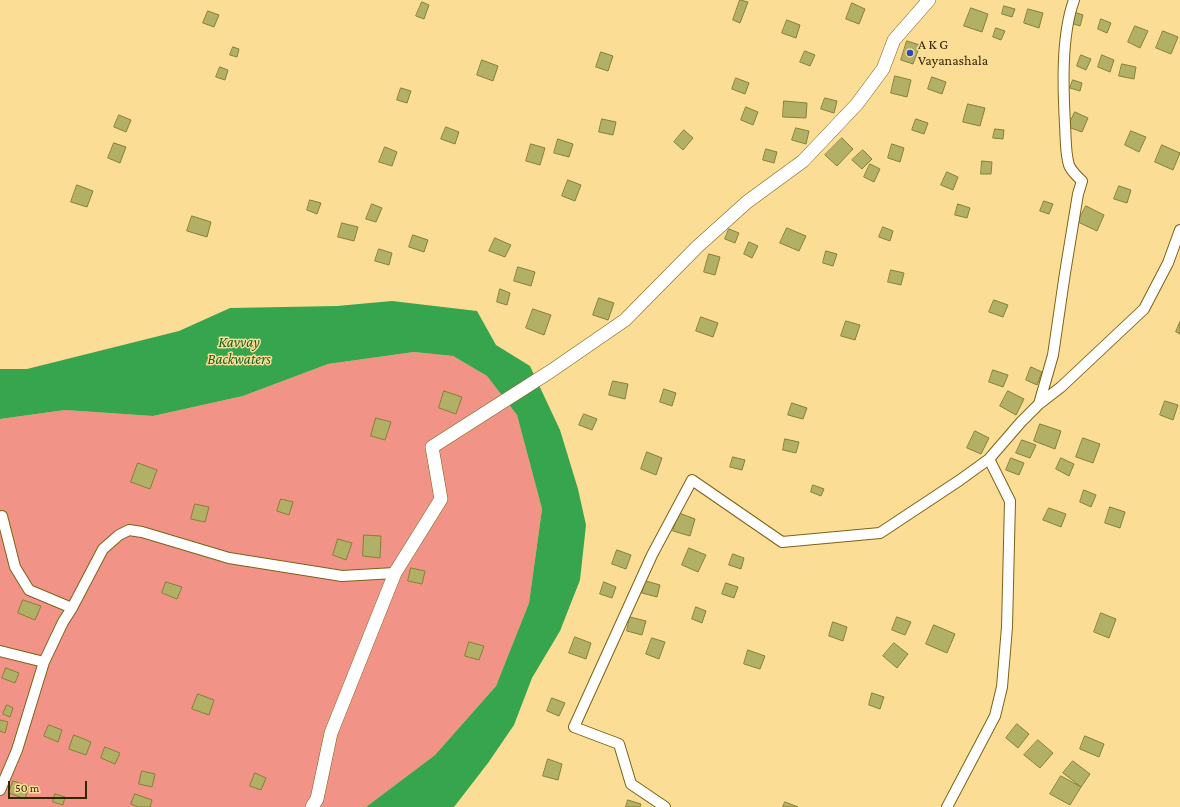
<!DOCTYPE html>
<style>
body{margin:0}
#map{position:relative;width:1180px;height:807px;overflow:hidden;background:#fcdd95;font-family:"Crimson Pro",serif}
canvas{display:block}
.scale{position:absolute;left:8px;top:781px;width:79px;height:18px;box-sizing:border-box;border:2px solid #322708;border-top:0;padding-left:5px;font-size:12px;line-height:14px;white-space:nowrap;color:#322708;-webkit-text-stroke:3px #fcdd95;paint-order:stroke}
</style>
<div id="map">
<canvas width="1180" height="807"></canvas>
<div class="scale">50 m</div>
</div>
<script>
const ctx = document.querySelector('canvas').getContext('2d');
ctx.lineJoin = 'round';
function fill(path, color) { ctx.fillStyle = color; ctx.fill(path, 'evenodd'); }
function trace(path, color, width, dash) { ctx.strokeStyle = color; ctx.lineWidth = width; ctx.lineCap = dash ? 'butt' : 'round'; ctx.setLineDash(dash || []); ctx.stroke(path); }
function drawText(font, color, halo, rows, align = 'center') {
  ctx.font = font + ' "Crimson Pro",serif'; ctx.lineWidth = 3; ctx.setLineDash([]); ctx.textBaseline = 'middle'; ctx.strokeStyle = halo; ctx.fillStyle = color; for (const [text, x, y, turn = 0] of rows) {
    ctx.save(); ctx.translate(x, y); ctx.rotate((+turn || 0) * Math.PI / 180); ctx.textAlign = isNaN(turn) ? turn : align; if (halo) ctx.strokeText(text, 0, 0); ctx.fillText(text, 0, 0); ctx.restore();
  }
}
const green = new Path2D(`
 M414,352L453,356L487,376L517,415L542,509L529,603L496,686L435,755L366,807H0V419L65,410L153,416L243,396L328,364Z`);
const water = new Path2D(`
 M392,301L477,311L496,345L530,366L560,430L578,489L586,525L580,580L560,631L532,678L514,725L488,763L454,807H366L435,755L496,686L529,603L542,509L517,415L487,376L453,356L414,352L328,364L243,396L153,416L65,410L0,419V369H27L179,331L230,308L337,306Z`);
const building = new Path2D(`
 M740,0L748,2L740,23L733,20Z
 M422,2L429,5L424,19L416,16Z
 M852,3L865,9L859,24L846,19Z
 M1004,6L1015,9L1012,17L1002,14Z
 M971,8L988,14L982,32L964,26Z
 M1028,9L1043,13L1039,28L1024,23Z
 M208,11L219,15L214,27L203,23Z
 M1074,12L1083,15L1080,26L1071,23Z
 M1101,19L1111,23L1107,33L1098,29Z
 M787,20L800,25L796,38L782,33Z
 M1135,26L1148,31L1140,48L1128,42Z
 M996,28L1005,31L1001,40L993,37Z
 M1163,31L1178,37L1171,54L1156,48Z
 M907,41L920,45L913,64L901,60Z
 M233,47L239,49L237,57L230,55Z
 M805,51L815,55L810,66L800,62Z
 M601,52L613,56L608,71L596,67Z
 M1081,55L1091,59L1086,70L1077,66Z
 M1102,55L1114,60L1110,72L1098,67Z
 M482,60L498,66L493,81L477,75Z
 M1122,64L1136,67L1134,79L1119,76Z
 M220,67L228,70L225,80L216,77Z
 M895,76L911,80L907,97L891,93Z
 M932,77L946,82L942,94L928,89Z
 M736,78L749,83L745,94L732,89Z
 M1073,80L1082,83L1080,91L1070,88Z
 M401,88L411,91L407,103L397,100Z
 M825,98L837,101L834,113L821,109Z
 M784,101L807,103L806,118L783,117Z
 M968,104L985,108L980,126L963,122Z
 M746,107L758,112L753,125L741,120Z
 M1075,112L1088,118L1082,132L1068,127Z
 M119,115L131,120L126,132L114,127Z
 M602,119L616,122L613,135L599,132Z
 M916,119L928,123L924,134L912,130Z
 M446,127L459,132L455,144L441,139Z
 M796,128L809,131L806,144L792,140Z
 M995,129L1004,130L1003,139L993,138Z
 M684,130L693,138L683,150L674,142Z
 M1131,131L1146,137L1139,152L1125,145Z
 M842,138L853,149L837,166L825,155Z
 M558,139L573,144L569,157L554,153Z
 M114,143L126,147L120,163L108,158Z
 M531,144L545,148L540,165L526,161Z
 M892,144L904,148L900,162L888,158Z
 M1162,145L1180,153L1173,170L1155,162Z
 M385,147L397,152L392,166L379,162Z
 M766,149L777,152L774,163L763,160Z
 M863,150L872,159L862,169L852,160Z
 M982,161L992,162L991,174H981Z
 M870,164L880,169L874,182L864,177Z
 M947,172L958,177L953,190L941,185Z
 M568,180L581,185L575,201L562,196Z
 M77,185L93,191L87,207L71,202Z
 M1119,186L1131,190L1127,203L1114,199Z
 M310,200L321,203L317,214L307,210Z
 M1044,201L1053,204L1049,214L1040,211Z
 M372,204L382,208L376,222L366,219Z
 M958,204L970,208L967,218L955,215Z
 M1086,206L1104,215L1097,231L1078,222Z
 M192,216L211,222L207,237L187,231Z
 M342,223L358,227L354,241L338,237Z
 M883,227L893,231L890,241L879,237Z
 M787,228L806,236L799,251L780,243Z
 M729,229L739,233L735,243L725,239Z
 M413,235L428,240L424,252L409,247Z
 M495,238L511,245L505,257L489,251Z
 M749,242L758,246L752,258L744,254Z
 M379,249L392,253L389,265L375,261Z
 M826,251L837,254L833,266L823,263Z
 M709,254L720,257L715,275L704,272Z
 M518,267L535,272L531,286L514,281Z
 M891,270L904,273L901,285L888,282Z
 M500,289L510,293L507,305L497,302Z
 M599,298L614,303L608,320L593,315Z
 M994,300L1008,305L1003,317L989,312Z
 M533,309L551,315L544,335L526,328Z
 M701,317L718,323L713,337L696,331Z
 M846,321L860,325L855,340L841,336Z
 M1180,322V334L1176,332Z
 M1031,367L1042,372L1037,385L1026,380Z
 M993,370L1008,375L1003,387L989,382Z
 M613,381L628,384L625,399L609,395Z
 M664,389L676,393L672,406L660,402Z
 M444,391L462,397L456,414L439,408Z
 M1008,391L1024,399L1016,415L1000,406Z
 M1165,401L1178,405L1173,420L1160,415Z
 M792,403L807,408L803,419L788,415Z
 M584,414L597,419L592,430L579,425Z
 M376,418L391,422L385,440L371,436Z
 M1040,424L1061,431L1055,449L1034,441Z
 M975,431L989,438L981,454L967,448Z
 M1083,438L1100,444L1093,463L1076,457Z
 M785,439L799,442L796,453L783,450Z
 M1022,440L1036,445L1030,458L1016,453Z
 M647,452L662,458L656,475L641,469Z
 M733,457L745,460L742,470L730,467Z
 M1011,458L1024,463L1019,475L1006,470Z
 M1061,458L1074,464L1069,476L1056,469Z
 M138,463L157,470L150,489L131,482Z
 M813,485L824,489L821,496L811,492Z
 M1084,490L1096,495L1091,507L1080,502Z
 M281,499L293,502L289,515L277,511Z
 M195,504L209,507L205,522L191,519Z
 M1110,507L1125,512L1120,528L1105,523Z
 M1049,508L1066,514L1061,527L1043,520Z
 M679,513L695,519L690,536L673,531Z
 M364,535L381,536L380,558L363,556Z
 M338,539L352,543L346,560L333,555Z
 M689,548L706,555L698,572L682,565Z
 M617,550L631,555L626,569L612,564Z
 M733,554L744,558L741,569L729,565Z
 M411,568L425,571L422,584L408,581Z
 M646,581L660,585L657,597L642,593Z
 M166,582L182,587L177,599L162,593Z
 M604,582L616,587L612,598L600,594Z
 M726,583L738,587L734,598L722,594Z
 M23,600L41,606L35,620L18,613Z
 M696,607L706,611L702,623L692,619Z
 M1101,613L1116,619L1109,638L1094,632Z
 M630,617L646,621L642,635L627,631Z
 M897,617L911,622L905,635L892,630Z
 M833,622L847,627L843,641L829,636Z
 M934,625L955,634L947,653L926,644Z
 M575,637L591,643L586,659L569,653Z
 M652,638L665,642L659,659L646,654Z
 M469,642L484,646L479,660L465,656Z
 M894,643L908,654L897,668L883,656Z
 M748,650L765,656L760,669L744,664Z
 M6,668L19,673L15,683L2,678Z
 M872,693L884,697L880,709L869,705Z
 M198,694L214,700L209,715L192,709Z
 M552,698L565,703L559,716L547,711Z
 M7,705L13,708L10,717L3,714Z
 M0,720L8,722L5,733L0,731Z
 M1017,724L1029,734L1018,748L1006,738Z
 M49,725L62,730L58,742L44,736Z
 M74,735L91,742L86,755L69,749Z
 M1085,736L1104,744L1099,757L1080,749Z
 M1038,740L1053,753L1040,768L1024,755Z
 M105,747L120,753L115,764L101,758Z
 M548,759L562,764L558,780L543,776Z
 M1073,761L1090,774L1081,787L1063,773Z
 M142,771L155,774L152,787L139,784Z
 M255,773L266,778L261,790L250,786Z
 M1061,776L1081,787L1070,805L1050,794Z
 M13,781L29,786L25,799L9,793Z
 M55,794L65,797L63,805L53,802Z
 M135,794L152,800L150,807H138L131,804Z
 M628,800L641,804L640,807H626Z
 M785,802L798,807H783Z`);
const minor = new Path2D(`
 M1039,404L1053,355L1065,273L1078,194L1082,181C1078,177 1071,171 1069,165C1065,152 1066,138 1065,125C1063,87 1061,36 1074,0
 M2,516L15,567L29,590L72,608
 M0,651L44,662L63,622L72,608L103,549L119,535L129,530L142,532L229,558L342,576L395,573
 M0,790L17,750L44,662
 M665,807L631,784L619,744L574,727L652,555L692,480L782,542L880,533L960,480L989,459L1021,422L1039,404L1061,387L1144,309L1168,263L1180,230
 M947,807L995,716L1002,687L1007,627L1010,501L989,459`);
const tertiary = new Path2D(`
 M312,807L317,799L331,733L395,573L441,499L432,447L551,371L625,320L697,247L747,202L803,161L857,104L883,69L894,40L929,0`);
const markers = [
 [910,53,4,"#2c4abb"]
];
const poiNames = [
 ["A K G",918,45],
 ["Vayanashala",918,61]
];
const waterNames = [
 ["Kavvay",239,342],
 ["Backwaters",239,359]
];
fill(green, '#f29388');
fill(water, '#36a54d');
fill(building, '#b2b066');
trace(building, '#848137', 1);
trace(minor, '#7e6215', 12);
trace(tertiary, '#7e6215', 14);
trace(minor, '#fff', 10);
trace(tertiary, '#fff', 13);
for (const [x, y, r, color] of markers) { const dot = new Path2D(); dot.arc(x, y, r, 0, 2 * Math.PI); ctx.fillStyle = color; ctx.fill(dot); trace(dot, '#fcdd95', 1.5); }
drawText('14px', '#322708', '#fcdd95', poiNames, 'left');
drawText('italic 15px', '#176128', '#fcdd95', waterNames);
</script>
